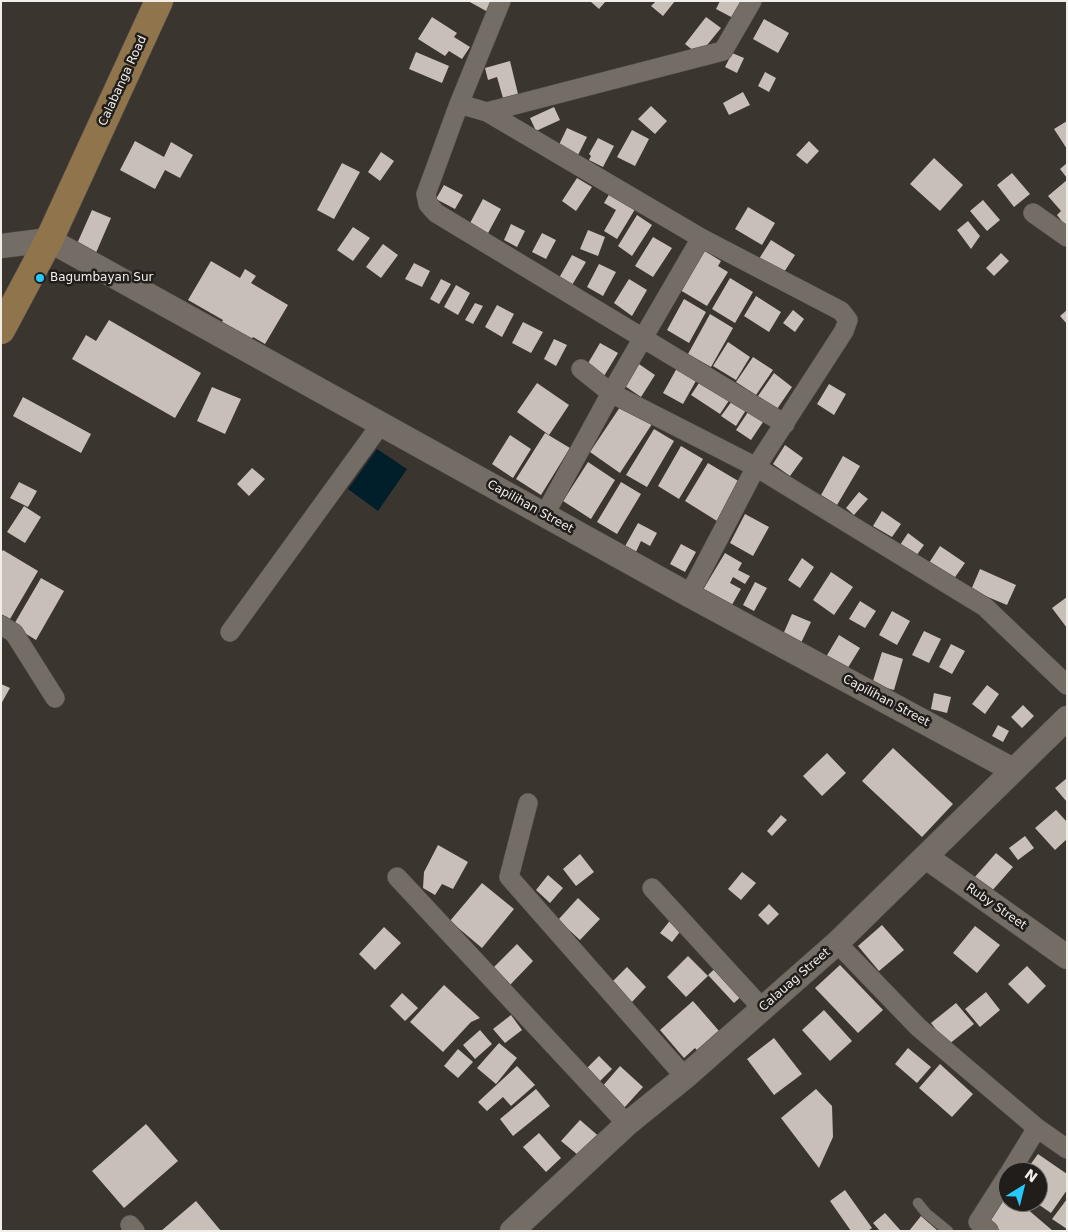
<!DOCTYPE html>
<style>
body{margin:0}
#map{position:relative;width:1068px;height:1232px;overflow:hidden;background:#3b352f;font-family:"DejaVu Sans",sans-serif}
canvas{display:block}
.frame{position:absolute;inset:0;border:2px solid #f1ede9;pointer-events:none}
.north{position:absolute;left:998px;top:1162px;width:50px;height:50px;box-sizing:border-box;background:#201d1a;border:1px solid #74706d;border-radius:50%;rotate:36deg;font-size:14px;font-weight:700;line-height:20px;text-align:center;color:#f1ede9}
.north::after{content:'';display:block;margin:auto;width:18px;height:22px;background:#25c9fe;clip-path:polygon(50% 0,100% 100%,50% 72%,0 100%)}
</style>
<div id="map">
<canvas width="1068" height="1232"></canvas>
<div class="frame"></div>
<div class="north">N</div>
</div>
<script>
const ctx = document.querySelector('canvas').getContext('2d');
ctx.lineJoin = 'round';
function fill(path, color) { ctx.fillStyle = color; ctx.fill(path, 'evenodd'); }
function trace(path, color, width, dash) { ctx.strokeStyle = color; ctx.lineWidth = width; ctx.lineCap = dash ? 'butt' : 'round'; ctx.setLineDash(dash || []); ctx.stroke(path); }
function drawText(font, color, halo, rows, align = 'center') {
  ctx.font = font + ' "DejaVu Sans",sans-serif'; ctx.lineWidth = 5; ctx.setLineDash([]); ctx.textBaseline = 'middle'; ctx.strokeStyle = halo; ctx.fillStyle = color; for (const [text, x, y, turn = 0] of rows) {
    ctx.save(); ctx.translate(x, y); ctx.rotate((+turn || 0) * Math.PI / 180); ctx.textAlign = isNaN(turn) ? turn : align; if (halo) ctx.strokeText(text, 0, 0); ctx.fillText(text, 0, 0); ctx.restore();
  }
}
const water = new Path2D(`
 M377,449L407,469L378,511L348,489Z`);
const building = new Path2D(`
 M468,1H494L488,12Z
 M590,1H606L599,9Z
 M656,1H675L663,16L651,6Z
 M720,1H745L735,19L716,9Z
 M432,17L457,33L454,37L470,47L462,59L449,51L445,56L418,39Z
 M706,17L721,28L699,55L685,44Z
 M764,19L789,33L778,53L753,39Z
 M416,52L449,66L442,83L409,69Z
 M732,53L744,58L737,73L725,67Z
 M510,61L518,94L503,98L497,77L488,80L485,68Z
 M765,72L776,78L769,92L758,86Z
 M743,92L750,105L729,115L723,103Z
 M651,106L667,121L655,134L638,119Z
 M554,107L560,120L536,131L530,118Z
 M1067,121V149L1054,129Z
 M567,128L587,137L576,159L557,149Z
 M632,130L649,139L635,166L617,157Z
 M598,138L614,146L603,167L589,160L591,156L589,154Z
 M135,141L164,157L171,142L193,155L180,178L165,170L155,189L120,170Z
 M809,141L819,151L807,164L796,155Z
 M381,152L394,161L380,181L368,172Z
 M934,158L963,185L940,211L910,184Z
 M342,163L360,172L334,219L317,210Z
 M1067,163V178L1060,169Z
 M1012,173L1030,194L1014,207L997,185Z
 M577,178L592,187L576,211L562,201Z
 M1067,180V228L1057,215L1061,211L1048,196Z
 M444,185L463,195L455,209L436,199Z
 M611,191L637,206L617,239L604,231L616,210L604,203Z
 M483,199L501,209L487,235L469,225Z
 M983,200L1000,220L987,231L970,211Z
 M748,207L775,223L762,245L735,229Z
 M92,210L111,218L95,255L76,246Z
 M637,215L652,225L632,256L618,246Z
 M968,221L980,236L971,249L957,230Z
 M511,224L525,231L517,247L504,240Z
 M353,227L370,238L353,261L337,250Z
 M588,230L605,237L598,256L580,249Z
 M542,233L556,240L546,259L532,252Z
 M653,237L672,248L653,277L635,266Z
 M771,240L795,255L781,277L757,262Z
 M383,244L398,255L381,278L366,267Z
 M703,250L721,261L718,266L728,272L707,306L680,290Z
 M1001,253L1009,261L994,276L986,268Z
 M572,255L586,262L572,285L559,278Z
 M211,261L240,278L245,269L256,276L251,283L288,305L265,344L253,337L249,343L220,326L223,320L188,300Z
 M414,263L430,271L422,287L405,279Z
 M599,264L616,272L603,296L587,287Z
 M730,278L753,292L735,323L712,309Z
 M441,279L451,284L439,304L430,299Z
 M629,279L647,290L632,316L614,303Z
 M456,285L470,293L458,315L444,307Z
 M756,296L781,312L769,332L744,316Z
 M684,299L706,312L689,343L667,330Z
 M475,303L483,306L473,324L465,320Z
 M497,305L514,314L502,337L485,327Z
 M793,310L804,319L795,332L783,323Z
 M1067,310V324L1060,316Z
 M710,314L733,328L711,367L688,354Z
 M109,320L201,373L175,418L72,359L86,335L96,341Z
 M523,322L543,332L531,353L512,343Z
 M554,339L567,345L556,366L544,359Z
 M728,342L750,357L736,380L713,366Z
 M600,343L618,353L604,376L587,365Z
 M753,357L773,370L756,395L736,382Z
 M636,362L655,375L641,397L622,384Z
 M677,368L697,379L683,404L663,393Z
 M774,373L792,387L777,409L758,396Z
 M701,380L730,399L720,414L691,395Z
 M537,383L569,405L549,435L517,412Z
 M829,384L846,394L834,415L817,404Z
 M212,387L241,399L225,434L197,421Z
 M23,397L91,434L81,453L13,416Z
 M732,401L746,410L736,426L721,416Z
 M622,404L652,424L620,473L590,452Z
 M748,412L763,422L751,440L736,430Z
 M654,429L674,441L647,487L626,475Z
 M545,433L570,448L541,495L516,479Z
 M510,435L531,449L513,478L492,464Z
 M785,445L803,458L790,476L773,464Z
 M681,446L703,459L679,499L658,486Z
 M843,456L860,466L837,505L821,495Z
 M588,462L615,480L591,519L563,501Z
 M708,463L740,482L717,521L685,501Z
 M252,468L265,479L249,496L237,484Z
 M19,482L37,491L28,507L10,498Z
 M621,482L641,494L617,534L597,522Z
 M859,492L868,499L854,515L846,508Z
 M24,506L41,517L25,543L7,532Z
 M882,511L901,524L892,537L873,526Z
 M745,514L769,527L753,556L730,543Z
 M638,523L657,533L650,546L641,541L635,554L624,548Z
 M908,533L924,545L916,556L900,545Z
 M681,544L696,552L685,572L670,564Z
 M940,546L965,563L953,580L929,563Z
 M3,550L38,571L10,619L1,614V553Z
 M725,553L742,563L738,570L750,576L745,584L733,577L730,583L741,589L729,610L701,593Z
 M802,558L814,567L800,588L788,580Z
 M980,569L1016,585L1007,605L971,590Z
 M831,572L853,587L834,615L813,600Z
 M41,578L64,591L36,640L13,626Z
 M755,582L767,588L754,611L743,605Z
 M1067,597V628L1052,608Z
 M860,601L876,611L865,628L849,619Z
 M892,611L910,621L897,645L879,635Z
 M792,614L811,622L799,647L781,639Z
 M924,631L941,639L929,663L912,655Z
 M839,635L860,648L844,674L823,662Z
 M951,644L965,651L952,674L939,667Z
 M882,652L903,659L894,690L867,683L873,681Z
 M1,684L10,688L1,704Z
 M987,685L999,694L985,714L972,704Z
 M934,693L951,697L947,713L931,709Z
 M1023,705L1034,716L1022,728L1011,717Z
 M998,725L1009,731L1003,742L992,736Z
 M893,748L953,804L922,837L862,781Z
 M827,753L846,773L822,796L803,776Z
 M1067,778V802L1055,788Z
 M1056,810L1067,822V839L1055,850L1035,828Z
 M781,815L787,820L772,836L767,831Z
 M1025,836L1034,848L1018,860L1009,848Z
 M438,845L468,862L453,889L442,884L435,895L423,888L424,872Z
 M996,853L1013,867L990,893L974,878Z
 M580,854L594,872L576,886L563,869Z
 M742,872L756,883L741,900L728,889Z
 M548,875L563,888L550,903L536,890Z
 M482,883L514,909L482,948L450,921Z
 M578,898L600,919L580,940L558,920Z
 M769,904L779,914L768,925L758,915Z
 M672,918L683,928L672,942L660,933Z
 M882,925L904,950L879,971L858,946Z
 M975,926L1000,945L977,973L953,953Z
 M384,927L401,943L375,970L359,954Z
 M517,944L533,961L510,985L493,968Z
 M688,956L708,976L686,997L667,977Z
 M720,964L745,993L734,1003L708,975Z
 M840,965L883,1010L858,1033L815,988Z
 M1027,966L1046,986L1028,1004L1008,984Z
 M627,967L646,987L631,1003L611,983Z
 M444,985L480,1018L471,1022L443,1052L410,1022Z
 M986,992L1000,1010L980,1027L965,1009Z
 M402,993L418,1008L405,1021L390,1006Z
 M693,1001L719,1031L710,1039L714,1045L701,1055L695,1048L684,1058L660,1030Z
 M956,1003L974,1024L948,1045L931,1023Z
 M824,1010L852,1041L830,1061L802,1030Z
 M511,1015L522,1030L505,1043L493,1029Z
 M480,1030L492,1044L475,1059L463,1045Z
 M774,1038L802,1074L774,1095L747,1059Z
 M499,1043L517,1058L496,1084L477,1068Z
 M908,1048L931,1067L917,1083L895,1064Z
 M458,1049L473,1062L458,1078L444,1066Z
 M599,1056L612,1069L597,1084L584,1071Z
 M940,1064L973,1094L952,1117L919,1088Z
 M517,1066L535,1085L511,1106L503,1097L487,1111L478,1102Z
 M620,1066L643,1087L624,1108L601,1088Z
 M536,1089L550,1106L513,1136L500,1119Z
 M816,1089L832,1106L833,1137L819,1168L781,1118Z
 M580,1120L602,1139L584,1160L561,1141Z
 M146,1124L178,1161L124,1208L92,1171Z
 M539,1133L561,1158L546,1172L523,1147Z
 M1038,1154L1067,1174V1190L1051,1213L1035,1202H1038V1172H1025Z
 M845,1190L872,1228L868,1231H851L830,1201Z
 M1008,1194V1202H1019L1053,1231H997L985,1220Z
 M1067,1199V1229L1052,1219Z
 M196,1201L221,1231H161Z
 M885,1213L901,1231H880L873,1223Z
 M921,1216L938,1231H909Z`);
const service = new Path2D(`
 M918,1203L926,1213L948,1231`);
const minor = new Path2D(`
 M501,1L459,104L426,194L428,204L436,213L785,424
 M459,104L487,112L701,238L841,311L848,320L844,331L756,467L689,595
 M487,112L723,51L752,1
 M1033,213L1067,237
 M581,369L611,393L756,467L985,607L1067,685
 M545,514L611,393L701,238
 M1,625L14,633L55,698
 M230,632L381,424
 M528,803L509,877L685,1077
 M397,877L627,1124
 M652,888L762,1008
 M837,943L918,1027L1037,1128L1067,1149
 M1010,1172L1037,1128
 M130,1225L135,1231
 M989,1231L978,1222L1008,1175`);
const tertiary = new Path2D(`
 M1,246L49,240L689,595L1013,770
 M926,857L1067,957
 M512,1231L627,1124L685,1077L837,943L1067,718`);
const secondary = new Path2D(`
 M1,330L49,240L159,1`);
const markers = [
 [40,278,5,"#25c9fe"]
];
const streetNames = [
 ["Calabanga Road",123,81,-65],
 ["Capilihan Street",530,507,29],
 ["Capilihan Street",886,701,28],
 ["Ruby Street",996,907,35],
 ["Calauag Street",795,980,-41]
];
const poiNames = [
 ["Bagumbayan Sur",50,278]
];
fill(water, '#001f2b');
fill(building, '#c7bfb8');
trace(service, '#58524e', 11);
trace(minor, '#58524e', 20);
trace(tertiary, '#58524e', 25);
trace(secondary, '#58524e', 29);
trace(service, '#746d66', 10);
trace(minor, '#746d66', 19);
trace(tertiary, '#746d66', 24);
trace(secondary, '#90744c', 28);
for (const [x, y, r, color] of markers) { const dot = new Path2D(); dot.arc(x, y, r, 0, 2 * Math.PI); ctx.fillStyle = color; ctx.fill(dot); trace(dot, '#201d1a', 2); }
drawText('12px', '#f1ede9', '#201d1a', streetNames);
drawText('12px', '#f1ede9', '#201d1a', poiNames, 'left');
</script>
